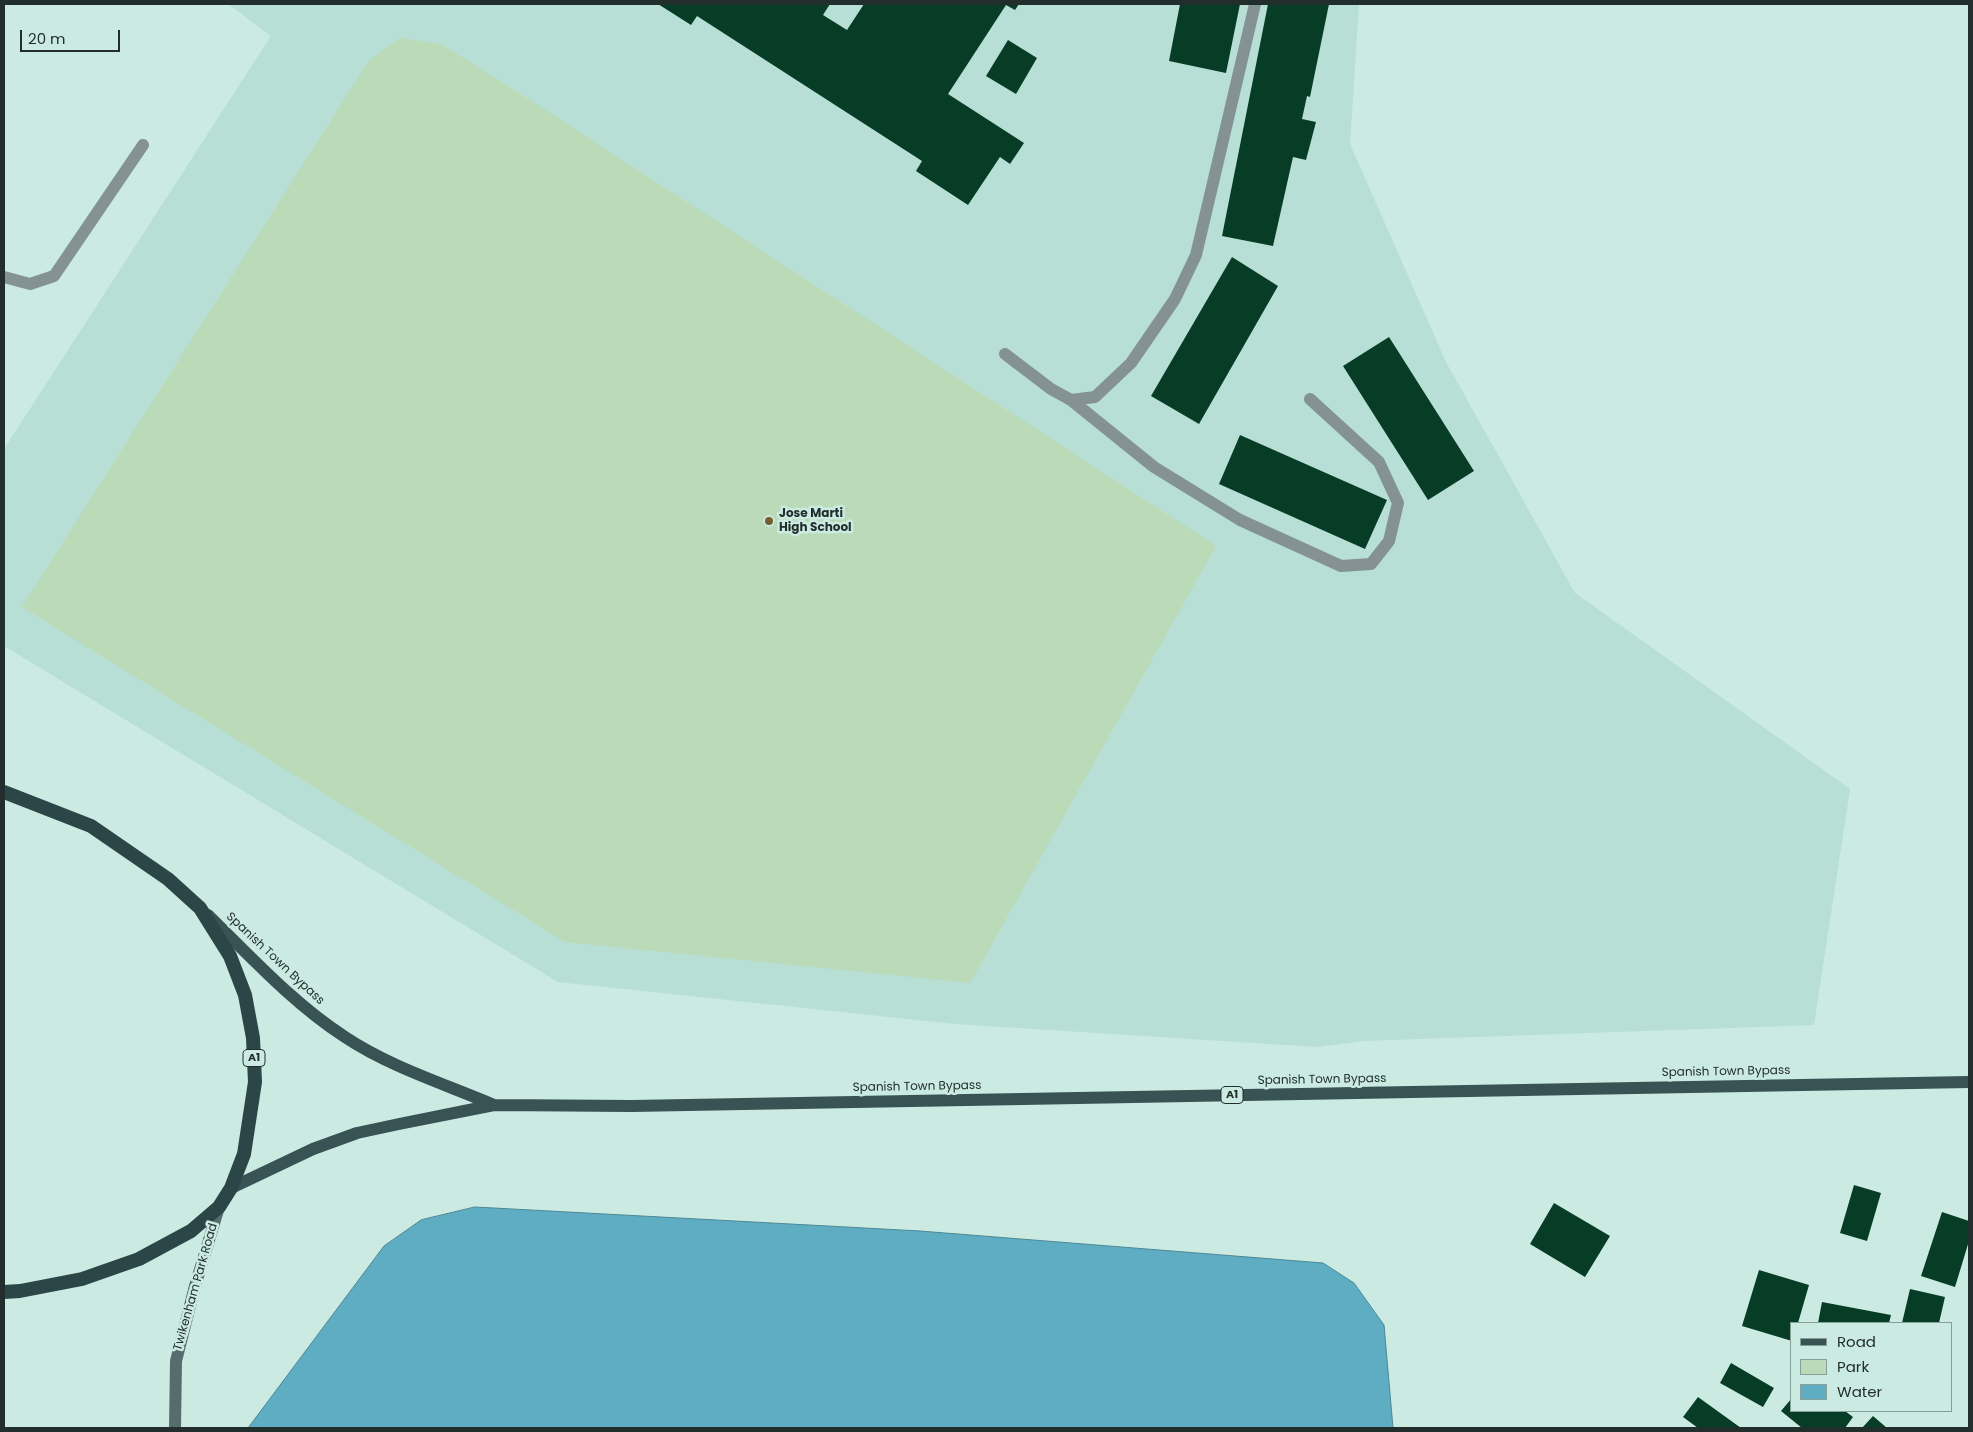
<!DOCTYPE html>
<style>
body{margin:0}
#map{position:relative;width:1973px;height:1432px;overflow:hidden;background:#caeae2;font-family:Poppins,sans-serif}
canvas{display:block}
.frame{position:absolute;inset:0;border:5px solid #222e2b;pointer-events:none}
.legend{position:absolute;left:1790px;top:1322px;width:162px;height:90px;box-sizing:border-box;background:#caeae2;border:1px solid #879f99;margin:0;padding:6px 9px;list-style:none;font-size:15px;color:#222e2b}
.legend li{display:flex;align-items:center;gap:10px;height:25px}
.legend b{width:25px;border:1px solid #879f99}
.scale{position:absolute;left:20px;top:30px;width:100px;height:22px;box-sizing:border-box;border:2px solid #222e2b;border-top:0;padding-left:6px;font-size:15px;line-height:18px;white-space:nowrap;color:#222e2b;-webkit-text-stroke:4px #caeae2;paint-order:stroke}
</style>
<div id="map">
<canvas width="1973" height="1432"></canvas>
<div class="frame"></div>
<ul class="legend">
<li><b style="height:6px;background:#395253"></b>Road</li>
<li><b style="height:14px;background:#bbdab7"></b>Park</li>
<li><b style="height:14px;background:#5fadc2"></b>Water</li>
</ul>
<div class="scale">20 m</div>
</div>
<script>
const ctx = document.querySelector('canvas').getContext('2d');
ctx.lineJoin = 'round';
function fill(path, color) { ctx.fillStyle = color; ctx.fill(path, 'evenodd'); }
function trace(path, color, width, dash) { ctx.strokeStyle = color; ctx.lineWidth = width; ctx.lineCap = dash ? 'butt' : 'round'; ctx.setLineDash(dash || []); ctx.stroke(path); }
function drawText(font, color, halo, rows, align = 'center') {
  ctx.font = font + ' Poppins,sans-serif'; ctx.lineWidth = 5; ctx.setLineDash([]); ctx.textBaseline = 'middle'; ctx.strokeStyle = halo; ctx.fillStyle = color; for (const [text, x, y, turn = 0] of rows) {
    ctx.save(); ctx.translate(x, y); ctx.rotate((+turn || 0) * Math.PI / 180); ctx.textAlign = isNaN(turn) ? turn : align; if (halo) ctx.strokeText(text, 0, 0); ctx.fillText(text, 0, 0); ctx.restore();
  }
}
const built = new Path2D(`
 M228,4H1359L1350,144L1446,362L1575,593L1850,789L1814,1025L1364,1041L1317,1047L955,1024L558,982L4,646V449L271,36Z`);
const green = new Path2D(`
 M400,38L441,44L516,91L1216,546L970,983L565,942L22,607L368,62Z`);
const water = new Path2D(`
 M475,1207L920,1231L1323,1263L1354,1283L1384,1325L1393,1428H248L384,1246L421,1220Z`);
const building = new Path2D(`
 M658,4H830L823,15L847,30L864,4H1019L1015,10L1006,5L948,94L1024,143L1010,164L1000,157L968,205L916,171L922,161L697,16L691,25Z
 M1180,4H1240L1226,73L1169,61Z
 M1268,4H1329L1310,97L1307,96L1302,119L1316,122L1306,160L1293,157L1273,246L1222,236Z
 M1008,40L1037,58L1016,94L986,76Z
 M1232,257L1278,286L1199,424L1151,396Z
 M1389,337L1474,471L1428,500L1343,366Z
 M1240,435L1387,500L1365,549L1219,484Z
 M1854,1185L1881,1193L1867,1241L1840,1233Z
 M1554,1203L1610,1236L1585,1277L1530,1244Z
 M1942,1212L1969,1221V1241L1955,1287L1921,1276Z
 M1759,1270L1809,1285L1798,1323H1792V1341L1742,1326Z
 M1910,1289L1945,1297L1939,1323H1902Z
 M1822,1302L1891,1315L1889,1323H1818Z
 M1731,1363L1774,1388L1763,1407L1720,1383Z
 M1698,1397L1741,1428H1698L1683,1417Z
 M1792,1398V1411H1845L1853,1417L1845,1428H1802L1781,1411Z
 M1873,1416L1887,1428H1862Z`);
const service = new Path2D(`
 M4,277L30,284L54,276L143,145
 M1005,354L1051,389L1071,400L1095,397L1131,363L1175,299L1196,255L1255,4
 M1071,400L1154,467L1240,520L1341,566L1371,564L1389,541L1398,503L1379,462L1310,399`);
const secondary = new Path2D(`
 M175,1428L176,1361L195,1286L219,1207`);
const primary = new Path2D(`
 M208,915C251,957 294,1004 345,1037C390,1067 445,1084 494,1105
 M231,1188L313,1149L357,1133L399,1124L494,1105L632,1106L1969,1082`);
const trunk = new Path2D(`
 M4,792L91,826L168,879L200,908L230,956L245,995L253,1038L255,1082L244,1154L231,1188L219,1207L191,1231L139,1259L82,1279L20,1291L4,1292`);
const markers = [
 [769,521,5,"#755f2f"]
];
const shields = [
 [254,1058,22],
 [1232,1095,22]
];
const shieldNames = [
 ["A1",254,1058],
 ["A1",1232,1095]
];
const poiNames = [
 ["Jose Marti",779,514],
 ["High School",779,528]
];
const streetNames = [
 ["Spanish Town Bypass",275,959,43],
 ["Spanish Town Bypass",1726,1072,-1],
 ["Spanish Town Bypass",1322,1080,-1],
 ["Spanish Town Bypass",917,1087,-1],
 ["Twikenham Park Road",196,1287,-74]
];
fill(built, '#b7dfd6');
fill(green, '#bbdab7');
fill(water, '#5fadc2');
trace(water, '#4d8795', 1);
fill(building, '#073d27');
trace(service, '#859293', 12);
trace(secondary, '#596c6d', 12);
trace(primary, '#395253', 12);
trace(trunk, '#2c4648', 14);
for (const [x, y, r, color] of markers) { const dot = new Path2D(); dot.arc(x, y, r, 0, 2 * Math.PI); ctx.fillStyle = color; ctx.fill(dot); trace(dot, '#caeae2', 2); }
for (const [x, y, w] of shields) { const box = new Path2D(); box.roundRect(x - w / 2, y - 8.5, w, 17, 4); ctx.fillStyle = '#caeae2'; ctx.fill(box); trace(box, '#222e2b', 1); }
drawText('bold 11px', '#222e2b', null, shieldNames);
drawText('bold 12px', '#222e2b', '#caeae2', poiNames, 'left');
drawText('12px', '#222e2b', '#caeae2', streetNames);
</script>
